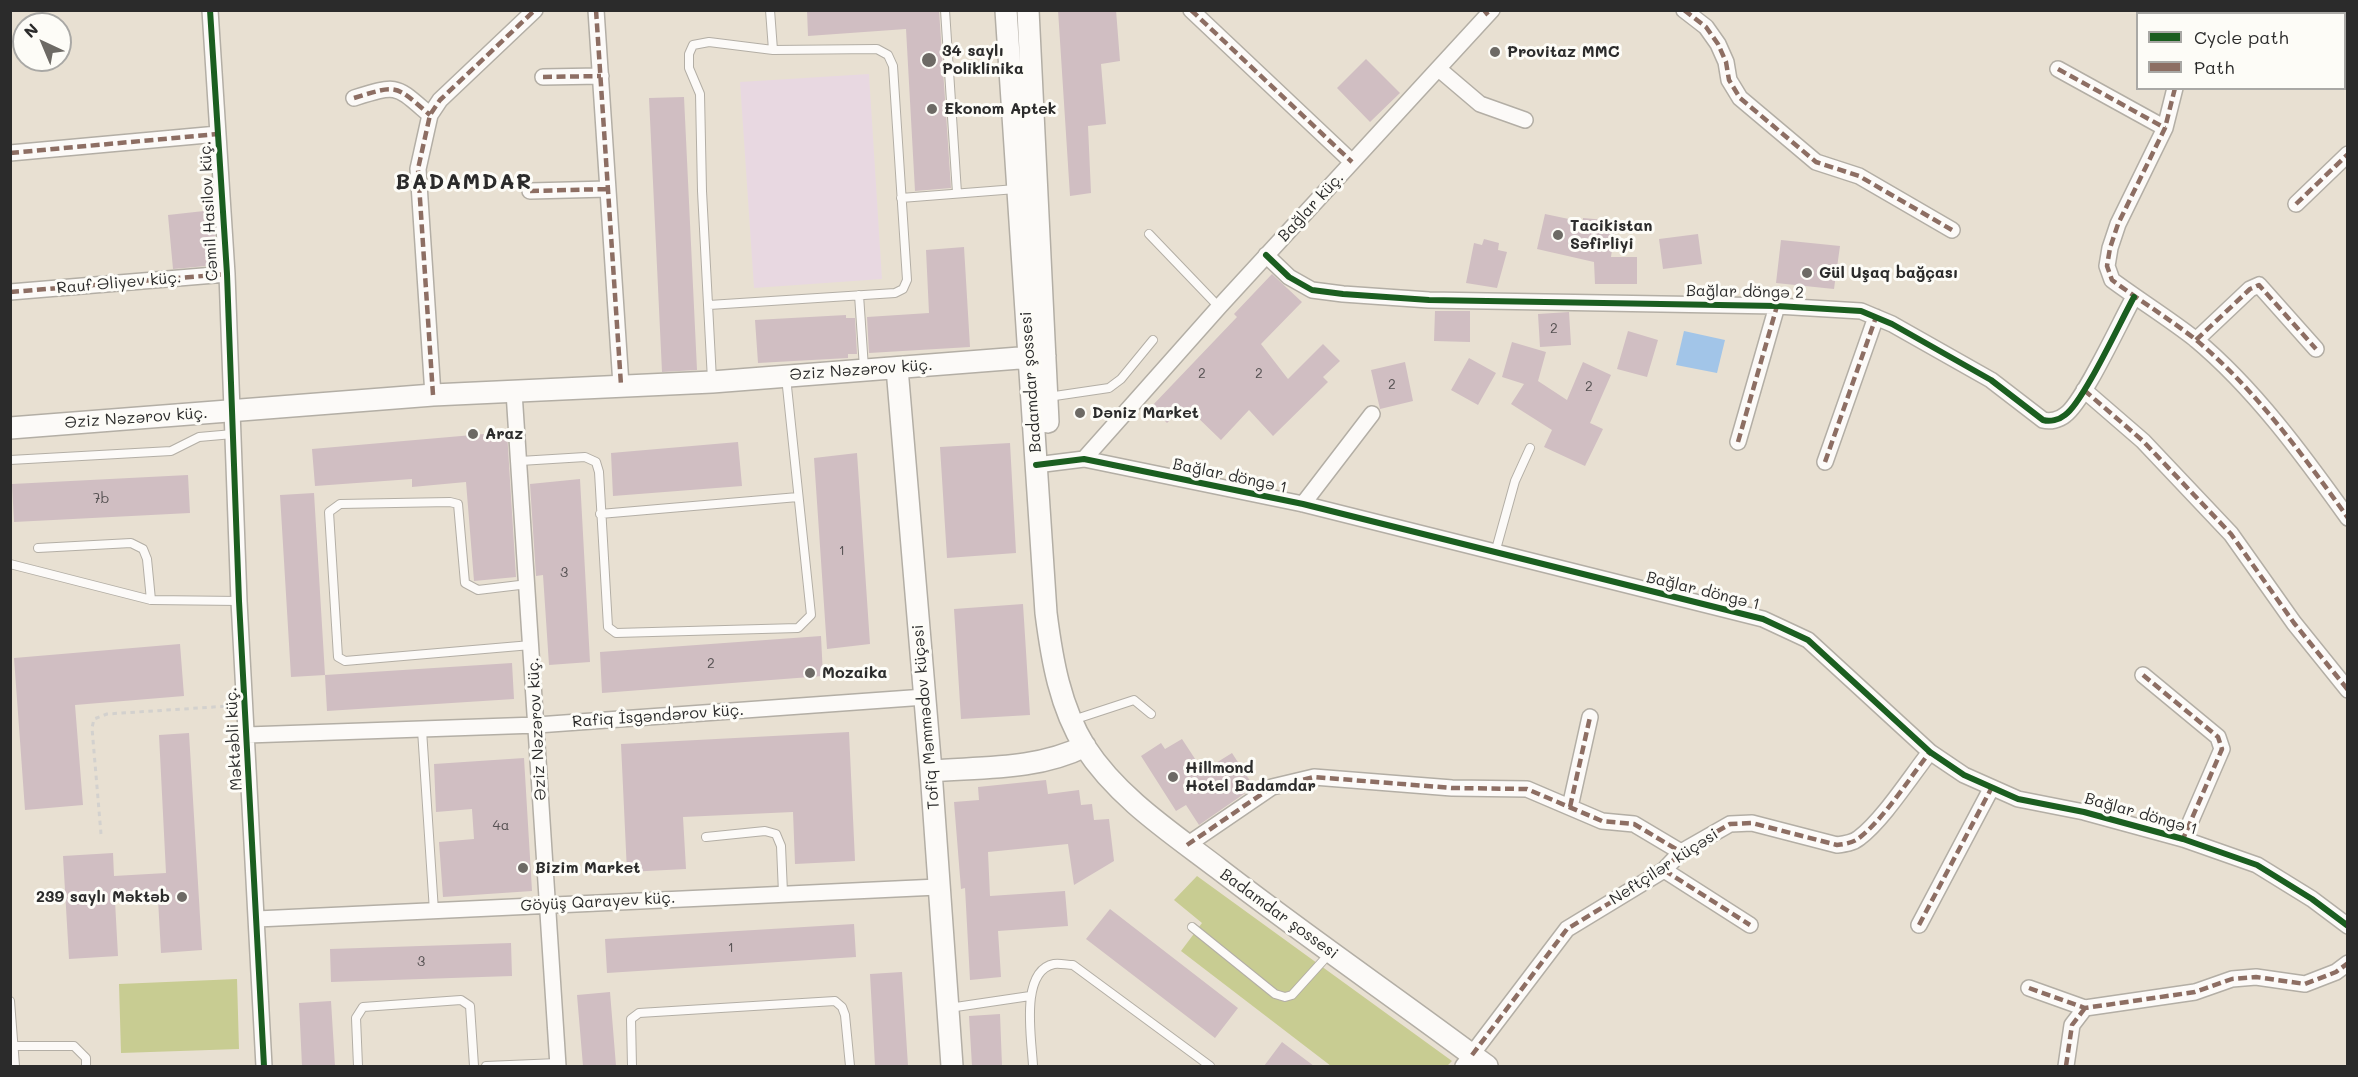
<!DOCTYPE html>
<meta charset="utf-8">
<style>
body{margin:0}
#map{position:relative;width:2358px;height:1077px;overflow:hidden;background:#e8e0d2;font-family:Mali,sans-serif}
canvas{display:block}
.frame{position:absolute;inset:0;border:12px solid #2b2b2b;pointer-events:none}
.legend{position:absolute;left:2136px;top:12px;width:210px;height:78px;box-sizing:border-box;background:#fdfcf7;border:2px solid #a9a8a5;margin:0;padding:8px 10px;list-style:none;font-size:18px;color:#2b2b2b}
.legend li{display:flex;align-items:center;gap:12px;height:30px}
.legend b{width:30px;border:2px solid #a9a8a5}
.north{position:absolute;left:12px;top:12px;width:60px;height:60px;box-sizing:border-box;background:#fdfcf7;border:2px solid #a9a8a5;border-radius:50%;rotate:316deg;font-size:16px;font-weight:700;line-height:24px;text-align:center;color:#2b2b2b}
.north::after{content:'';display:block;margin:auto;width:21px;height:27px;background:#6d6a65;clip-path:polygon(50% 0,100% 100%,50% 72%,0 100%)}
</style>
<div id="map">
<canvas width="2358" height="1077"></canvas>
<div class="frame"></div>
<ul class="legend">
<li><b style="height:8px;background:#1b5e20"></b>Cycle path</li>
<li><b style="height:8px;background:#8d6e63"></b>Path</li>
</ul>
<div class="north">N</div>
</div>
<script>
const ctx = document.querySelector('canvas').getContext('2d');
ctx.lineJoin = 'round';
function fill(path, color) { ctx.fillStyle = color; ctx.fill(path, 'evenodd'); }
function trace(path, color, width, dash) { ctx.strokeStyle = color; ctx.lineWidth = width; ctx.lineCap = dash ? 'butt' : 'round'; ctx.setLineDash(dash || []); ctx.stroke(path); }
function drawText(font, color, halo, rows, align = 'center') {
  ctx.font = font + ' Mali,sans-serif'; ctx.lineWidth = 6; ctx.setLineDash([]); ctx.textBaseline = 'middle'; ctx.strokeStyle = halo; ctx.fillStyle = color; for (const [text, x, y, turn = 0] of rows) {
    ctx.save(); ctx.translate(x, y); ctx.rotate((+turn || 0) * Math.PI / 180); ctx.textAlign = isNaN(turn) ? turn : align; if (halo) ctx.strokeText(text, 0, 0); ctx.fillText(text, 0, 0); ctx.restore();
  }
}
const built = new Path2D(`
 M869,74L882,279L754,288L740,82Z`);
const green = new Path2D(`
 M1197,876L1452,1061L1447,1066H1331L1181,951L1202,923L1174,900Z
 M237,979L239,1049L121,1053L119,984Z`);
const water = new Path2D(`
 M1684,331L1725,340L1717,373L1676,365Z`);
const building = new Path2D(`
 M807,10H939L951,188L915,191L906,29L808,36Z
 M1058,10H1116L1120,61L1101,64L1106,124L1088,126L1091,193L1070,196Z
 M1366,59L1400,93L1370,122L1337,88Z
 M684,97L697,370L662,372L649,98Z
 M213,210L217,265L173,269L168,215Z
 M1545,214L1583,222V218L1616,221L1611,257H1637V284H1595L1594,262L1537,249Z
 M1698,234L1702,264L1663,269L1659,239Z
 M1484,239L1499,243L1498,250L1507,252L1497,288L1466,283L1474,243L1482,245Z
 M1781,240L1840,246L1834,289L1776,283Z
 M964,247L970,347L869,353L867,317L929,313L926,250Z
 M1272,274L1302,302L1261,344L1288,379L1323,344L1340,361L1323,377L1328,382L1273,436L1249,410L1221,440L1194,414L1191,417L1182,408L1167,423L1151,407L1237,317L1234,314Z
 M1435,311H1470V342L1434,341Z
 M1569,312L1571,345L1540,347L1538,314Z
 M846,315V318H855L857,354H848V358L758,363L755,320Z
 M1628,331L1658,340L1647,377L1617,369Z
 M1512,342L1546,352L1538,381L1567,400L1583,362L1611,375L1590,423L1603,429L1585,466L1544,447L1552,430L1511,404L1524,384L1502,377Z
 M1469,358L1496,373L1478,405L1451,390Z
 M1405,362L1413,401L1380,409L1371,370Z
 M507,432L516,577L474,581L466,482L412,487V479L315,486L312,449Z
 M738,442L742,486L613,496L611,453Z
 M1010,443L1016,553L947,558L940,447Z
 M857,453L870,644L827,649L814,458Z
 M188,475L190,513L14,522L12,484Z
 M580,479L590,662L549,665L543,575L536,576L530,484Z
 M314,493L325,675L291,677L280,495Z
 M1023,604L1030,715L961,719L954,609Z
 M821,636L823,676L602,693L600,652Z
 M180,644L184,696L75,705L83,805L25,810L14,658Z
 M512,663L514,699L327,711L325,675Z
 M849,732L855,861L795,864L793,812L683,817L686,869L627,872L621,744Z
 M189,733L202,950L161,953L158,899L115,901L118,956L69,959L63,856L113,853L114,876L166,873L159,735Z
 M1182,739L1203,771L1232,753L1254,787L1199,825L1186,805L1176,811L1141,756L1161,743L1165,749Z
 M524,758L532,891L443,897L439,842L474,839L472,809L436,812L434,764Z
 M1046,780L1048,794L1079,790L1081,805L1092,804L1094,820L1109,819L1114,861L1074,885L1068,844L988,852L990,896L1065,891L1068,926L998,931L1001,977L970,980L965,888L961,889L954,802L979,800L978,787Z
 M1110,909L1238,1008L1215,1038L1086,939Z
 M854,924L856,957L607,973L605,939Z
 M511,943L512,976L331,982L330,949Z
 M902,972L908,1066H875L870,974Z
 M610,992L616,1066H583L577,995Z
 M331,1001L335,1066H302L299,1003Z
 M1000,1014L1002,1066H972L969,1016Z
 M1282,1042L1314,1066H1264Z`);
const path = new Path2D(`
 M101,834L92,728L94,719L107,714L229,706`);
const lane = new Path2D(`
 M770,10L773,50
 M945,10L957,193
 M901,198L1016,189
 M1149,234L1219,307
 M859,295L864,368
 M709,305L895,293L903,289L907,280L893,66L888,55L877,49L773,50L709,42L693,45L689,54V68L700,94L702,191L712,380
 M1048,397L1109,388L1121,379L1153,340
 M10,460L171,451L199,437L233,434
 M520,461L585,457L596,462L599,472L608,627L616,633L798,628L811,615L786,377
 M600,514L798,497
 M38,548L131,543L143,549L147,559L151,600
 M1495,553L1515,481L1530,448
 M10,564L151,600L239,601
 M528,584L478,590L465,583L458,504L450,502L340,504L329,512L338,657L345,661L531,645
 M1079,718L1134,700L1151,714
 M422,730L434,911
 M706,837L765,831L776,834L781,846L783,893
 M1192,927L1275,994L1285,997L1292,995L1330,953
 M10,1001L15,1066
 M949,1008L1030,996
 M14,1046H74L86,1058V1066
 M358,1066L356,1018L363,1007L461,1000L470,1006L474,1066
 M486,1066L558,1063
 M632,1066L631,1019L639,1013L835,1001L842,1007L845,1015L850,1066
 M1033,1066C1032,1041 1019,971 1054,964C1060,963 1067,965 1073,965L1210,1066`);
const street = new Path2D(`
 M210,10L227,274L239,601L264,1066
 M596,10L621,385
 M1191,10L1352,162
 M1684,10L1706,27L1718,44L1726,62L1729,80L1740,98L1816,162L1859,176L1952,230
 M2154,10L2157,14
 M2344,59L2348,60
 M2058,69L2165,128
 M1440,70L1480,104L1525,120
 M543,77L601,76
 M2175,88L2165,128L2118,224L2110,248L2107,266L2112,280C2139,300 2168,318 2195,339C2254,388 2303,455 2348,518
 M354,98C399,84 395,85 430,115
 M10,153L218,134
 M530,191L608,189
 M2296,204L2348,154
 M1266,255L1289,277L1312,290L1343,294L1429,300L1777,306L1861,311L1892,324L1991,380L2043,420C2050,422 2059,420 2065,415C2083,403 2121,320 2134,297
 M10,292L227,274
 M2196,340L2250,289L2259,285L2316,349
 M2084,390L2143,441L2231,534L2294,623L2348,690
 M514,392L558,1066
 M433,395L418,169L430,115L440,100L535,10
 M1738,442L1777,306
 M1084,459L1219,307L1492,10
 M1825,462L1876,317
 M1036,465L1084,459L1303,504L1763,619L1808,640L1930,752L1964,775L2018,799L2084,812L2183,839L2257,865L2312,899L2348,926
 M1303,504L1372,414
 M2143,675L2218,737L2222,749L2183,839
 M247,735L537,725L925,697
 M1570,807L1590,717
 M1187,845L1272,787L1314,777L1452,788L1527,789L1602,821L1634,824L1681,852
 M1664,870L1750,925
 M257,919L938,887
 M1919,925L1991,789
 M2029,988L2085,1008L2195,992L2232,979L2256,977L2305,984L2336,972L2348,963
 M1463,1066L1567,929L1664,870L1681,852L1730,824L1752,823L1837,845C1845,844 1853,843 1859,838C1883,820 1911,776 1930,752
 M2066,1066L2072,1025L2085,1008`);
const secondary = new Path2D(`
 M1006,10L1046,613C1052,660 1060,707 1085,747C1118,798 1172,833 1219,869C1307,937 1399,1000 1487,1066
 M1028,10L1048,422
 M897,368L931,771L952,1066
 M10,428L433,395L712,382L1045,356
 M931,771C983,767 1037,770 1085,746`);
const quiet = new Path2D(`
 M596,10L621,385
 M1191,10L1352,162
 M1484,10L1488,15
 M1684,10L1706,27L1718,44L1726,62L1729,80L1740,98L1816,162L1859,176L1952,230
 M2154,10L2157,14
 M2344,59L2348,60
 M2058,69L2165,128
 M543,77L601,76
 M2175,88L2165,128L2118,224L2110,248L2107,266L2112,280C2139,300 2168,318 2195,339C2254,388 2303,455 2348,518
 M354,98C399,84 395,85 430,115
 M10,153L218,134
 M530,191L608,189
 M2296,204L2348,154
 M10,292L227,274
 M2196,340L2250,289L2259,285L2316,349
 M2084,390L2143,441L2231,534L2294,623L2348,690
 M433,395L418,169L430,115L440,100L535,10
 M1738,442L1777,306
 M1825,462L1876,317
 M2143,675L2218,737L2222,749L2183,839
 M1570,807L1590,717
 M1187,845L1272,787L1314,777L1452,788L1527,789L1602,821L1634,824L1681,852
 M1664,870L1750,925
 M1919,925L1991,789
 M2029,988L2085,1008L2195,992L2232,979L2256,977L2305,984L2336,972L2348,963
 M1472,1055L1567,929L1664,870L1681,852L1730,824L1752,823L1837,845C1845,844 1853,843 1859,838C1883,820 1911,776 1930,752
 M2066,1066L2072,1025L2085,1008`);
const cycleway = new Path2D(`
 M210,10L227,274L239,601L264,1066
 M1266,255L1289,277L1312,290L1343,294L1429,300L1777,306L1861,311L1892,324L1991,380L2043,420C2050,422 2059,420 2065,415C2083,403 2121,320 2134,297
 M1036,465L1084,459L1303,504L1763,619L1808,640L1930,752L1964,775L2018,799L2084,812L2183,839L2257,865L2312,899L2348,926`);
const markers = [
 [1495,52,6,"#6d6a65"],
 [929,60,8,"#6d6a65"],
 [932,109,6,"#6d6a65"],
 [1558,235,6,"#6d6a65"],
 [1807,273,6,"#6d6a65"],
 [1080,413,6,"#6d6a65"],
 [473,434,6,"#6d6a65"],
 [810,673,6,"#6d6a65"],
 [1173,777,6,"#6d6a65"],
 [523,868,6,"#6d6a65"],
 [182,897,6,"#6d6a65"]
];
const numberNames = [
 ["2",1554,329],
 ["2",1202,374],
 ["2",1259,374],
 ["2",1392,385],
 ["2",1589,387],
 ["7b",101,499],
 ["1",842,551],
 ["3",564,573],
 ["2",711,664],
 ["4a",501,826],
 ["1",731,948],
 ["3",421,962]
];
const poiNames = [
 ["34 saylı",942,51],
 ["Poliklinika",942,69],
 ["Provitaz MMC",1507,52],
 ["Ekonom Aptek",944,109],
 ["Tacikistan",1570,226],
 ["Səfirliyi",1570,244],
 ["Gül Uşaq bağçası",1819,273],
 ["Dəniz Market",1092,413],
 ["Araz",485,434],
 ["Mozaika",822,673],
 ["Hillmond",1185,768],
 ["Hotel Badamdar",1185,786],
 ["Bizim Market",535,868],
 ["239 saylı Məktəb",170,897,"right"]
];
const streetNames = [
 ["Bağlar küç.",1311,207,-47],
 ["Cəmil Hasilov küç.",209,211,-93],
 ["Rauf Əliyev küç.",119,283,-5],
 ["Bağlar döngə 2",1745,292,1],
 ["Əziz Nəzərov küç.",861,370,-4],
 ["Badamdar şossesi",1031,382,-94],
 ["Əziz Nəzərov küç.",136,418,-4],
 ["Bağlar döngə 1",1230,476,12],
 ["Bağlar döngə 1",1703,591,14],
 ["Rafiq İsgəndərov küç.",658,716,-4],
 ["Tofiq Məmmədov küçəsi",926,717,-95],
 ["Əziz Nəzərov küç.",537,729,-93],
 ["Məktəbli küç.",234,739,-93],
 ["Bağlar döngə 1",2141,814,16],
 ["Neftçilər küçəsi",1664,867,-33],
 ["Göyüş Qarayev küç.",598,902,-3],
 ["Badamdar şossesi",1279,914,36]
];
const districtNames = [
 ["BADAMDAR",464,182]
];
fill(built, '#e8d8e1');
fill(green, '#c8cc92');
fill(water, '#a2c5e8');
fill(building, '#d0bec2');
trace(lane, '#b3aea5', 10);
trace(street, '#b3aea5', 18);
trace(secondary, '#b3aea5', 24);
trace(path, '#d3d1ce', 3, [4.5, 4.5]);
trace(lane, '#fcfaf8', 8);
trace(street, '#fcfaf8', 15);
trace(secondary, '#fcfaf8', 21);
trace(quiet, '#8d6e63', 4.5, [9, 4.5]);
trace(cycleway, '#1b5e20', 6);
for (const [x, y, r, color] of markers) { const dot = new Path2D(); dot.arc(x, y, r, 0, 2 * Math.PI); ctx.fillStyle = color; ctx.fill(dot); trace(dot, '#fdfcf7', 2); }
drawText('14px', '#545051', null, numberNames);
drawText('bold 16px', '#2b2b2b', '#fdfcf7', poiNames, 'left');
drawText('16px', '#2b2b2b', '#fdfcf7', streetNames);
ctx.letterSpacing = '1.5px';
drawText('bold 22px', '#2b2b2b', '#fdfcf7', districtNames);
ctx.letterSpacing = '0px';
</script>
